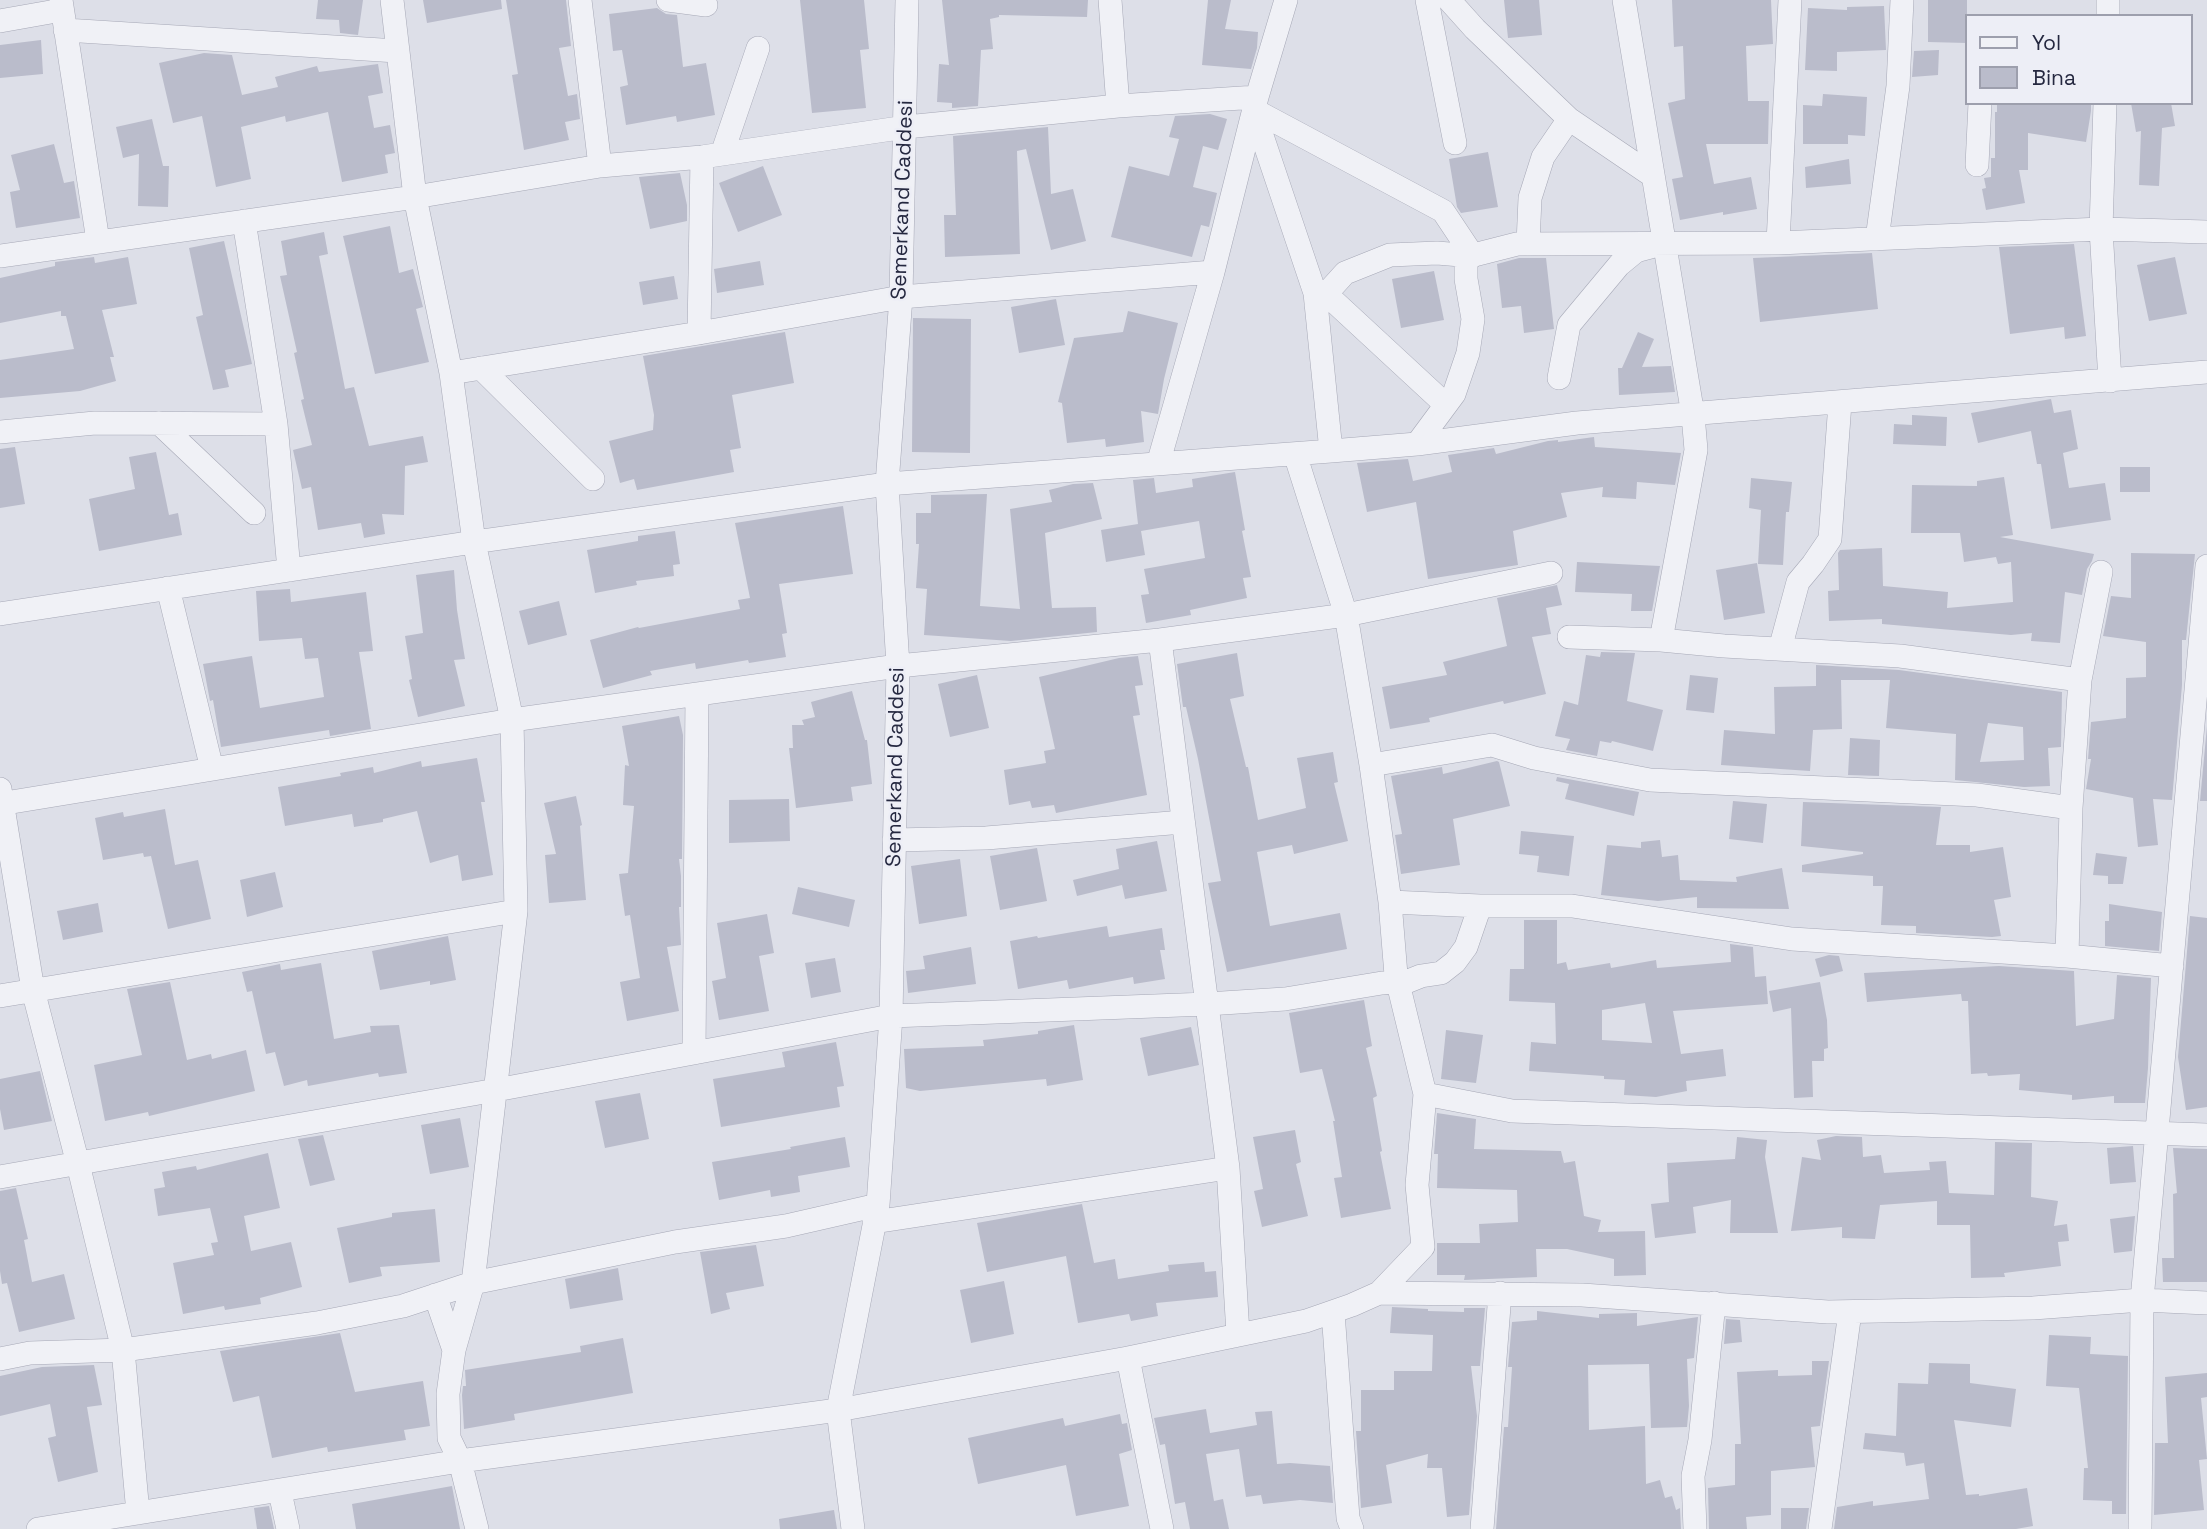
<!DOCTYPE html>
<style>
body{margin:0}
#map{position:relative;width:2207px;height:1529px;overflow:hidden;background:#dddfe8;font-family:"Space Grotesk",sans-serif}
canvas{display:block}
.legend{position:absolute;left:1965px;top:14px;width:228px;height:91px;box-sizing:border-box;background:#edeef6;border:2px solid #9d9fad;margin:0;padding:9px 12px;list-style:none;font-size:21px;color:#252840}
.legend li{display:flex;align-items:center;gap:14px;height:35px}
.legend b{width:35px;border:2px solid #9d9fad}
</style>
<div id="map">
<canvas width="2207" height="1529"></canvas>
<ul class="legend">
<li><b style="height:9px;background:#f0f1f6"></b>Yol</li>
<li><b style="height:19px;background:#babccb"></b>Bina</li>
</ul>
</div>
<script>
const ctx = document.querySelector('canvas').getContext('2d');
ctx.lineJoin = 'round';
function fill(path, color) { ctx.fillStyle = color; ctx.fill(path, 'evenodd'); }
function trace(path, color, width, dash) { ctx.strokeStyle = color; ctx.lineWidth = width; ctx.lineCap = dash ? 'butt' : 'round'; ctx.setLineDash(dash || []); ctx.stroke(path); }
function drawText(font, color, halo, rows, align = 'center') {
  ctx.font = font + ' "Space Grotesk",sans-serif'; ctx.lineWidth = 5; ctx.setLineDash([]); ctx.textBaseline = 'middle'; ctx.strokeStyle = halo; ctx.fillStyle = color; for (const [text, x, y, turn = 0] of rows) {
    ctx.save(); ctx.translate(x, y); ctx.rotate((+turn || 0) * Math.PI / 180); ctx.textAlign = isNaN(turn) ? turn : align; if (halo) ctx.strokeText(text, 0, 0); ctx.fillText(text, 0, 0); ctx.restore();
  }
}
const building = new Path2D(`
 M318,0H363L358,35L340,33L339,20L316,19Z
 M423,0H501L502,9L427,23Z
 M506,0H566L571,46L559,48L568,96L577,94L580,119L565,122L569,140L524,150L512,75L518,74Z
 M800,0H864L869,49L860,50L866,108L812,113Z
 M942,0H997V2V0H1088L1087,17L999,15V17L990,19L993,49L981,50L978,106L952,108V103L937,102L939,64L949,65Z
 M1208,0H1231L1225,29L1258,32L1257,48L1251,69L1202,65Z
 M1504,0H1539L1542,35L1508,38Z
 M1672,0H1771L1773,44L1746,46L1748,101H1769L1768,144H1706L1714,184L1751,177L1757,209L1723,215V212L1680,220L1672,179L1683,177L1668,103L1685,99L1683,46L1674,47Z
 M1928,0H1967V43L1928,42Z
 M1884,6L1886,50L1837,52V71L1805,70L1808,8L1847,10V7Z
 M657,8L666,14L677,15L683,67L706,63L715,115L677,122L676,116L626,125L620,87L628,85L622,50L613,51L609,14Z
 M41,40L43,74L0,78V45Z
 M1939,50L1938,75L1912,77L1914,51Z
 M204,53L232,55L242,95L278,87L275,77L317,66L319,72L378,64L383,93L368,96L374,128L390,125L395,153L385,155L388,173L342,182L328,112L286,122L285,116L241,127L251,179L216,187L202,116L173,123L159,63Z
 M1823,94L1867,97L1865,136L1848,135V144H1803V105L1822,106Z
 M1997,103H2091V111L2086,142L2028,133V170H2019L2025,203L1986,210L1982,189L1986,188L1984,178L1991,177V158H1995V112H1997Z
 M2131,103H2171L2175,126L2162,128L2159,186L2139,185L2141,131L2136,132Z
 M1210,114L1227,119L1218,150L1203,146L1193,187L1217,193L1209,227L1201,225L1192,257L1111,237L1129,166L1169,176L1179,139L1169,137L1175,116Z
 M152,119L163,166H169L168,207L138,206L139,154L123,158L116,127Z
 M1048,127L1051,194L1073,189L1086,241L1051,250L1026,149L1017,151L1020,254L945,257L944,215H956L953,136Z
 M54,144L64,183L74,181L80,218L16,228L10,192L20,190L11,155Z
 M1488,152L1498,207L1461,213L1457,207L1449,159Z
 M1849,159L1851,184L1806,188L1805,167Z
 M763,166L782,215L738,232L719,183Z
 M680,173L687,205V221L650,229L639,177Z
 M390,226L399,273L413,269L423,307L416,309L429,362L375,374L343,236Z
 M324,232L328,254L319,256L345,389L354,387L369,446L423,436L428,462L405,466L404,515L382,514L385,534L364,538L361,523L318,530L311,487L302,489L293,450L312,445L301,400L304,399L294,353L297,352L280,276L287,275L281,241Z
 M224,241L252,364L225,370L229,387L213,390L196,317L203,315L189,248Z
 M2074,244L2086,336L2065,339L2064,327L2010,334L1999,247Z
 M1872,253L1878,309L1760,322L1753,258Z
 M94,257L95,263L128,257L137,304L102,310L114,357H110L116,381L80,391L0,398V360L74,349L66,316H61V311L0,323V278L55,266V262Z
 M2175,257L2187,314L2149,321L2137,265Z
 M1519,258H1546L1554,329L1524,333L1521,306L1502,308L1497,264Z
 M760,261L764,285L717,293L714,269Z
 M1434,271L1444,320L1401,328L1392,279Z
 M674,276L678,299L643,305L639,282Z
 M1056,299L1065,345L1019,353L1011,307Z
 M1128,311L1178,323L1164,379L1158,414L1141,411L1144,442L1106,447L1105,439L1067,443L1062,403L1058,402L1074,338L1123,332Z
 M913,318L971,319L970,453L912,452Z
 M785,332L794,383L732,395L741,448L730,450L734,472L637,490L634,479L620,483L609,441L653,430L654,415L643,356Z
 M1638,332L1654,339L1642,367L1671,366L1675,392L1619,395L1618,368H1622Z
 M2051,399L2054,413L2071,410L2078,449L2063,453L2069,488L2105,483L2111,520L2051,529L2041,464H2037L2031,431L1978,443L1971,413Z
 M1912,415L1947,417L1946,446L1893,444L1894,424L1912,425Z
 M1594,437L1595,447L1681,453L1675,485L1637,482L1636,499L1602,497L1603,487L1561,493L1567,517L1513,531L1518,565L1428,579L1416,502L1367,512L1357,463L1408,459L1413,481L1452,472L1448,455L1494,448L1496,454L1548,441L1558,440V442Z
 M15,447L25,504L0,508V449Z
 M156,452L169,515L178,513L182,535L99,551L89,499L135,489L129,457Z
 M2120,467H2150V492H2120Z
 M1235,472L1245,530L1242,531L1251,577L1243,578L1247,598L1190,610L1191,615L1146,623L1141,595L1149,594L1144,569L1205,558L1199,521L1141,531L1145,555L1106,562L1101,530L1138,524L1133,480L1154,478L1156,493L1193,487L1192,479Z
 M2004,477L2013,535L2000,537L2094,554L2092,561L2087,569L2082,595L2065,592L2060,643L2031,641L2032,633L2011,635L1882,624V619L1829,621L1828,591L1839,590L1838,553L1840,550L1882,548L1883,586L1948,592L1947,608L2013,602L2011,562L1998,564L1996,557L1964,562L1960,533H1911L1912,485L1977,486V481Z
 M1751,478L1792,482L1789,512H1786L1783,565L1758,564L1761,510L1749,508Z
 M1093,483L1102,519L1045,533L1052,608L1096,607L1097,632L1011,641L924,635L927,589L916,588L919,544H916V513H931V495L987,494L980,606L1020,609L1010,509L1052,502L1049,490L1073,484Z
 M843,506L853,574L779,584L787,633L782,634L786,657L749,663L748,660L696,669L695,663L650,671L652,675L603,688L590,640L638,627L639,628L740,609L738,600L750,598L735,523Z
 M675,531L680,564L673,565L674,576L636,581L637,585L595,593L587,550L638,541V536Z
 M2131,553L2195,554L2186,640H2182V685L2172,800L2153,799L2158,845L2138,847L2133,798L2086,789L2091,759H2088L2091,722L2126,718V678L2146,677V642L2103,636L2111,596L2131,598Z
 M1577,562L1660,566L1652,611H1631L1632,594L1575,592Z
 M1757,563L1765,613L1724,620L1716,570Z
 M454,570L457,610L465,659L454,660L465,706L418,717L409,680L412,679L405,636L423,633L416,575Z
 M1557,585L1562,605L1546,608L1551,634L1532,637L1546,694L1504,704L1503,701L1429,718L1430,722L1390,729L1382,687L1447,675L1443,662L1507,646L1497,598Z
 M290,589L291,602L366,592L373,651L359,652L371,729L330,736L329,730L221,747L213,700L210,701L203,664L252,656L260,708L324,697L318,658L305,659L302,638L259,641L256,591Z
 M559,601L567,635L528,645L519,611Z
 M1601,652L1635,653L1627,701L1663,710L1653,751L1612,741L1611,743L1600,741L1597,756L1566,750L1570,739L1555,736L1564,701L1578,705L1586,655L1600,657Z
 M1237,653L1244,696L1230,699L1246,767H1248L1258,820L1306,808L1297,758L1333,752L1338,782L1334,783L1348,841L1294,854L1292,845L1257,852L1270,926L1340,913L1347,949L1227,972L1208,883L1221,881L1198,759L1186,707H1183L1177,664Z
 M1138,656L1143,685L1135,686L1140,715L1133,716L1147,795L1056,813L1054,805L1032,808L1030,801L1009,805L1004,770L1046,763L1044,751L1055,749L1039,677L1119,658Z
 M1816,665L1899,670L2062,692L2061,747L2048,748L2050,786L2024,787L1955,780L1956,734L1886,728L1890,680H1841L1842,729L1813,730L1810,771L1721,765L1724,730L1775,734L1774,687L1816,686ZM1988,723L2023,727L2024,760L1980,762Z
 M977,675L989,728L950,737L938,684Z
 M1690,675L1718,678L1714,713L1686,710Z
 M852,691L865,740H867L872,784L851,787L853,801L796,808L789,748H793L792,725H804L802,720L815,717L811,702Z
 M679,716L683,735L682,859H679L681,876V907H679L681,945L667,947L679,1011L627,1021L620,982L640,978L630,915L625,916L619,874L628,873L634,806L623,805L625,765L629,766L622,726Z
 M2207,726V801H2200Z
 M1850,738L1880,740L1879,776L1848,775Z
 M477,758L485,802H481L493,875L462,881L458,855L430,863L417,811L383,819V822L354,827L352,814L285,826L278,787L341,776L340,773L373,767L374,773L421,761L422,767Z
 M1497,761L1499,762L1510,806L1453,819L1460,865L1401,874L1395,835L1402,834L1391,776L1442,767L1443,774Z
 M1557,777L1639,792L1634,816L1565,799L1569,784L1556,781Z
 M576,796L582,825L580,826L586,900L549,903L545,855L556,854L544,803Z
 M789,799L790,841L729,843V800Z
 M1733,801L1767,804L1763,843L1729,839Z
 M1803,802L1941,807L1936,845H1970V852L2003,847L2011,897L1994,900L2001,936L1992,937L1916,933V926L1881,925L1883,886H1873V876L1802,872V865L1863,854V852L1801,846Z
 M165,809L175,865L198,860L211,919L168,929L151,856L144,857L143,853L103,860L95,818L123,812L124,817Z
 M1521,831L1574,836L1569,876L1537,872L1539,856L1519,854Z
 M1660,840L1662,857L1678,855L1680,880L1737,882L1736,877L1782,868L1789,909L1697,908V897L1658,901L1601,895L1607,845L1641,848V842Z
 M1157,841L1167,891L1125,899L1122,885L1077,896L1073,880L1119,869L1116,849Z
 M1037,848L1047,901L1000,910L990,856Z
 M2096,853L2127,857L2123,884H2108V876L2093,875Z
 M960,859L967,916L919,924L911,866Z
 M275,872L283,907L247,917L240,880Z
 M798,887L855,900L849,927L792,914Z
 M98,903L103,932L63,940L57,911Z
 M2109,904L2162,912L2159,951L2105,946V921H2109Z
 M767,914L774,953L759,956L769,1011L719,1020L712,981L726,978L717,923Z
 M2190,916L2207,918V1107L2186,1110L2178,1057Z
 M1524,920H1557V964L1566,962L1568,970L1610,963L1611,968L1656,960L1657,968L1731,962L1730,944L1753,947L1755,977L1766,976L1768,1004L1673,1011L1681,1054L1723,1049L1726,1076L1686,1081L1687,1091L1656,1097L1624,1095L1625,1080L1604,1079V1076L1529,1071L1531,1042L1556,1044L1555,1003L1509,1001L1510,969H1524ZM1645,1003L1652,1043L1602,1040V1010Z
 M1107,926L1109,937L1162,928L1165,950H1160L1165,979L1134,984L1133,977L1069,989L1067,980L1018,989L1010,941L1037,936L1038,938Z
 M448,936L456,980L430,985V981L380,990L372,951Z
 M971,947L976,984L908,993L906,971L925,969L923,956Z
 M1829,955L1839,956L1843,971L1820,977L1815,959Z
 M835,958L841,992L811,998L805,963Z
 M321,963L334,1039L371,1032L370,1026L399,1025L407,1073L379,1077L378,1073L308,1086L307,1080L284,1086L275,1052L266,1054L252,991L247,992L242,972L280,964L281,970Z
 M1999,966L2074,971L2076,1026L2114,1019L2117,975L2151,978L2148,1068L2145,1103H2114V1096L2072,1100V1095L2019,1090L2020,1074L1988,1076L1987,1073L1971,1074L1968,1001H1962L1961,994L1867,1002L1864,973Z
 M170,982L187,1060L211,1054L212,1059L246,1050L255,1091L149,1116L148,1112L105,1121L94,1065L142,1055L127,989Z
 M1820,982L1827,1020L1828,1048L1824,1049V1061H1812L1813,1097L1794,1098L1791,1008L1773,1012L1769,991Z
 M1364,1000L1372,1046L1366,1048L1377,1096L1373,1098L1382,1151L1380,1152L1391,1209L1341,1218L1334,1178L1342,1177L1333,1121H1335L1322,1069L1300,1073L1289,1013Z
 M1074,1025L1083,1080L1047,1086L1046,1079L920,1091L906,1088L904,1049L984,1046L983,1040L1038,1034V1031Z
 M1191,1027L1199,1065L1148,1076L1140,1038Z
 M1446,1030L1483,1035L1476,1083L1441,1079Z
 M836,1042L844,1086L837,1087L840,1107L721,1127L713,1079L785,1067L782,1052Z
 M40,1071L52,1121L4,1130L0,1109V1079Z
 M640,1093L649,1139L605,1148L595,1101Z
 M1437,1113L1476,1119L1474,1149L1561,1151L1564,1163L1575,1161L1584,1216L1601,1220L1598,1232L1645,1231L1646,1275L1614,1276V1259L1567,1249H1536L1537,1277L1464,1280L1465,1275H1437V1243H1480L1479,1224L1518,1222L1517,1190L1437,1188L1438,1154H1434Z
 M460,1118L469,1167L430,1174L421,1125Z
 M1295,1130L1301,1162L1296,1164L1308,1216L1262,1227L1254,1191L1263,1189L1253,1137Z
 M323,1135L335,1180L310,1186L298,1139Z
 M1836,1136L1862,1137L1863,1157L1881,1155L1884,1173L1930,1170L1929,1162L1946,1161L1949,1193L1994,1195L1995,1142L2032,1143L2031,1197L2058,1201L2054,1226L2067,1224L2069,1241L2058,1242L2061,1266L2004,1273L2005,1277L1971,1278L1970,1225H1937V1201L1880,1205L1875,1239L1842,1238V1227L1791,1231L1802,1157L1821,1160L1817,1140Z
 M845,1137L850,1167L798,1176L800,1192L771,1197L770,1190L719,1200L712,1162L791,1149L790,1147Z
 M1737,1137L1767,1140L1765,1157L1778,1233H1730L1731,1200L1693,1207L1696,1233L1655,1238L1651,1204L1669,1202L1667,1163L1735,1159Z
 M2133,1146L2136,1182L2110,1184L2107,1148Z
 M2173,1148L2207,1149V1282H2163L2162,1258H2174L2173,1194L2177,1193Z
 M268,1153L280,1208L244,1216L251,1251L291,1242L302,1287L260,1298L261,1304L225,1310L224,1306L183,1314L173,1263L214,1255L211,1243L218,1242L210,1208L158,1216L154,1189L165,1187L162,1172L196,1166L197,1170Z
 M16,1188L28,1239L24,1240L32,1282L64,1274L75,1319L19,1332L7,1283L2,1284L0,1271V1191Z
 M1082,1204L1094,1263L1115,1259L1118,1279L1169,1271L1168,1265L1204,1262L1205,1272L1216,1271L1218,1297L1156,1303L1158,1316L1131,1321L1129,1314L1078,1323L1066,1256L987,1272L977,1223Z
 M435,1209L440,1262L380,1267L382,1276L349,1283L337,1228L392,1217V1213Z
 M2135,1216L2132,1251L2114,1253L2110,1219Z
 M756,1245L764,1286L726,1293L730,1309L711,1314L700,1252Z
 M618,1268L623,1300L570,1309L565,1279Z
 M1004,1281L1014,1334L971,1343L960,1290Z
 M1392,1307L1428,1309V1311L1464,1312V1308H1485L1480,1366H1471L1477,1416L1469,1515L1447,1517L1442,1468H1427L1428,1454L1386,1465L1392,1503L1361,1508L1356,1431H1361V1390H1394V1371H1432L1433,1335L1390,1333Z
 M1537,1311L1599,1318V1314L1637,1313V1326L1698,1317L1694,1358L1687,1359L1689,1406L1687,1427L1651,1428L1649,1364L1588,1365L1589,1430L1645,1426L1646,1484L1660,1480L1665,1498L1672,1496L1676,1510L1680,1508L1681,1529H1496L1504,1427H1508L1512,1367H1508L1512,1322L1537,1320Z
 M1726,1319L1740,1320L1742,1342L1724,1344Z
 M340,1333L355,1392L423,1381L430,1426L404,1430L406,1440L328,1452L327,1447L272,1458L259,1396L233,1402L220,1351Z
 M2049,1335L2091,1337L2090,1354L2128,1356L2126,1514H2112V1501L2083,1500L2084,1468H2088L2079,1388L2046,1386Z
 M623,1338L633,1393L514,1414L515,1420L464,1429L462,1395L463,1386H466L465,1370L581,1352L580,1346Z
 M1812,1361H1829L1820,1426L1811,1427L1815,1467L1771,1471V1515L1746,1517L1747,1529H1709L1708,1488L1735,1485V1444H1741L1737,1372L1778,1370V1376L1812,1375Z
 M1929,1363L1970,1364V1383L2016,1389L2011,1427L1954,1420L1966,1495L1979,1494V1496L2027,1488L2033,1526L2016,1529H1834L1837,1507L1873,1501V1506L1929,1499L1924,1463L1906,1466L1904,1453L1863,1449L1865,1433L1896,1436L1898,1383L1928,1384Z
 M94,1365L102,1405L87,1407L98,1472L58,1482L48,1438L56,1436L50,1404L0,1416V1376L42,1367Z
 M2207,1373V1397L2201,1398L2207,1459L2199,1460L2204,1510L2154,1515L2155,1443H2168L2165,1377Z
 M1206,1409L1210,1433L1257,1425L1255,1412L1272,1411L1277,1464L1290,1463L1330,1466L1333,1503L1300,1500L1263,1504L1261,1495L1246,1497L1239,1449L1206,1454L1214,1501L1223,1499L1229,1529H1190L1185,1502L1175,1504L1165,1444L1160,1445L1154,1418Z
 M1120,1414L1122,1424L1127,1423L1132,1450L1119,1454L1129,1506L1076,1516L1066,1465L978,1484L968,1438L1063,1418L1065,1426Z
 M452,1486L460,1529H356L352,1504Z
 M269,1506L274,1529H257L254,1508Z
 M1781,1508H1809L1806,1529H1781Z
 M834,1510L837,1529H780L779,1519Z`);
const minor = new Path2D(`
 M61,0L98,241
 M392,0L415,197L451,373L474,542L512,720L516,911L473,1283L454,1350L448,1394L449,1438L460,1461L477,1529
 M580,0L600,166
 M668,0L706,5
 M1110,0L1118,106
 M1427,0L1455,143
 M1449,0L1475,29L1569,119L1653,176
 M1624,0L1693,415L1696,450L1661,640
 M2108,16V0
 M0,21L62,10
 M65,30L397,51
 M2105,103L2101,229L2110,381
 M1254,110L1443,211L1473,256
 M1254,112L1315,293L1331,451
 M722,154L758,48
 M1977,165L1980,103
 M244,221L276,424L289,570
 M1877,239L1898,86L1902,0
 M1778,243L1790,0
 M1528,244L1530,198L1543,157L1569,119
 M0,256L415,197L600,166L702,157L906,127L1118,106L1257,97
 M1326,294L1446,405
 M1316,305L1345,273L1390,255L1437,253L1473,256
 M699,333L702,157
 M481,368L593,479
 M451,373L699,333L901,297L1213,272
 M1559,378L1569,325L1619,265L1636,251L1651,247
 M159,423L254,513
 M0,432L95,423L276,424
 M1417,444L1454,394L1468,353L1473,319L1466,279V257L1517,244L1778,243L2101,229L2207,232
 M1158,464L1213,272L1257,97L1286,0
 M168,588L212,769
 M0,614L474,542L887,484L1331,451L1417,444L1577,423L2207,372
 M1569,637L1661,640L1724,646L1900,656L2080,680
 M1160,640L1228,1168L1238,1334
 M1780,649L1798,582L1813,564L1830,539L1840,403
 M1371,765L1492,745L1534,758L1650,780L1977,795L2071,808
 M0,789L33,990L78,1164L123,1350L138,1513
 M0,804L512,720L898,666L1160,640L1346,615L1551,573
 M894,840L986,838L1183,822
 M1390,902L1480,906H1572L1792,939L2067,956L2172,966
 M2067,956L2071,808L2080,680L2101,572
 M0,996L516,911
 M694,1053L697,694
 M1425,1094L1512,1111L2207,1135
 M0,1177L496,1090L891,1016L1207,1004L1285,999L1382,983L1406,982L1421,976L1441,973L1455,962L1466,947L1480,906
 M874,1222L1228,1168
 M1379,1293L1582,1295L1828,1312L2033,1308L2142,1300L2207,1303
 M435,1295L454,1350
 M1333,1312L1348,1518L1352,1529
 M1128,1358L1162,1529
 M0,1359L30,1353L123,1350L317,1323L403,1306L473,1283L675,1242L786,1226L878,1205
 M280,1492L288,1529
 M38,1529L460,1461L838,1410L1128,1358L1306,1321L1352,1305L1379,1293L1423,1247L1417,1185L1425,1094L1396,975L1390,902L1371,765L1346,615L1295,454
 M853,1529L838,1410L878,1205L891,1016L898,666L887,484L901,297L907,0
 M1482,1529L1500,1293
 M1695,1529L1693,1476L1700,1440L1714,1303
 M1820,1529L1850,1312
 M2140,1529L2142,1300L2207,566`);
const streetNames = [
 ["Semerkand Caddesi",903,200,-88],
 ["Semerkand Caddesi",896,767,-89]
];
fill(building, '#babccb');
trace(minor, '#a6a8b6', 24);
trace(minor, '#f0f1f6', 23);
drawText('21px', '#252840', '#edeef6', streetNames);
</script>
